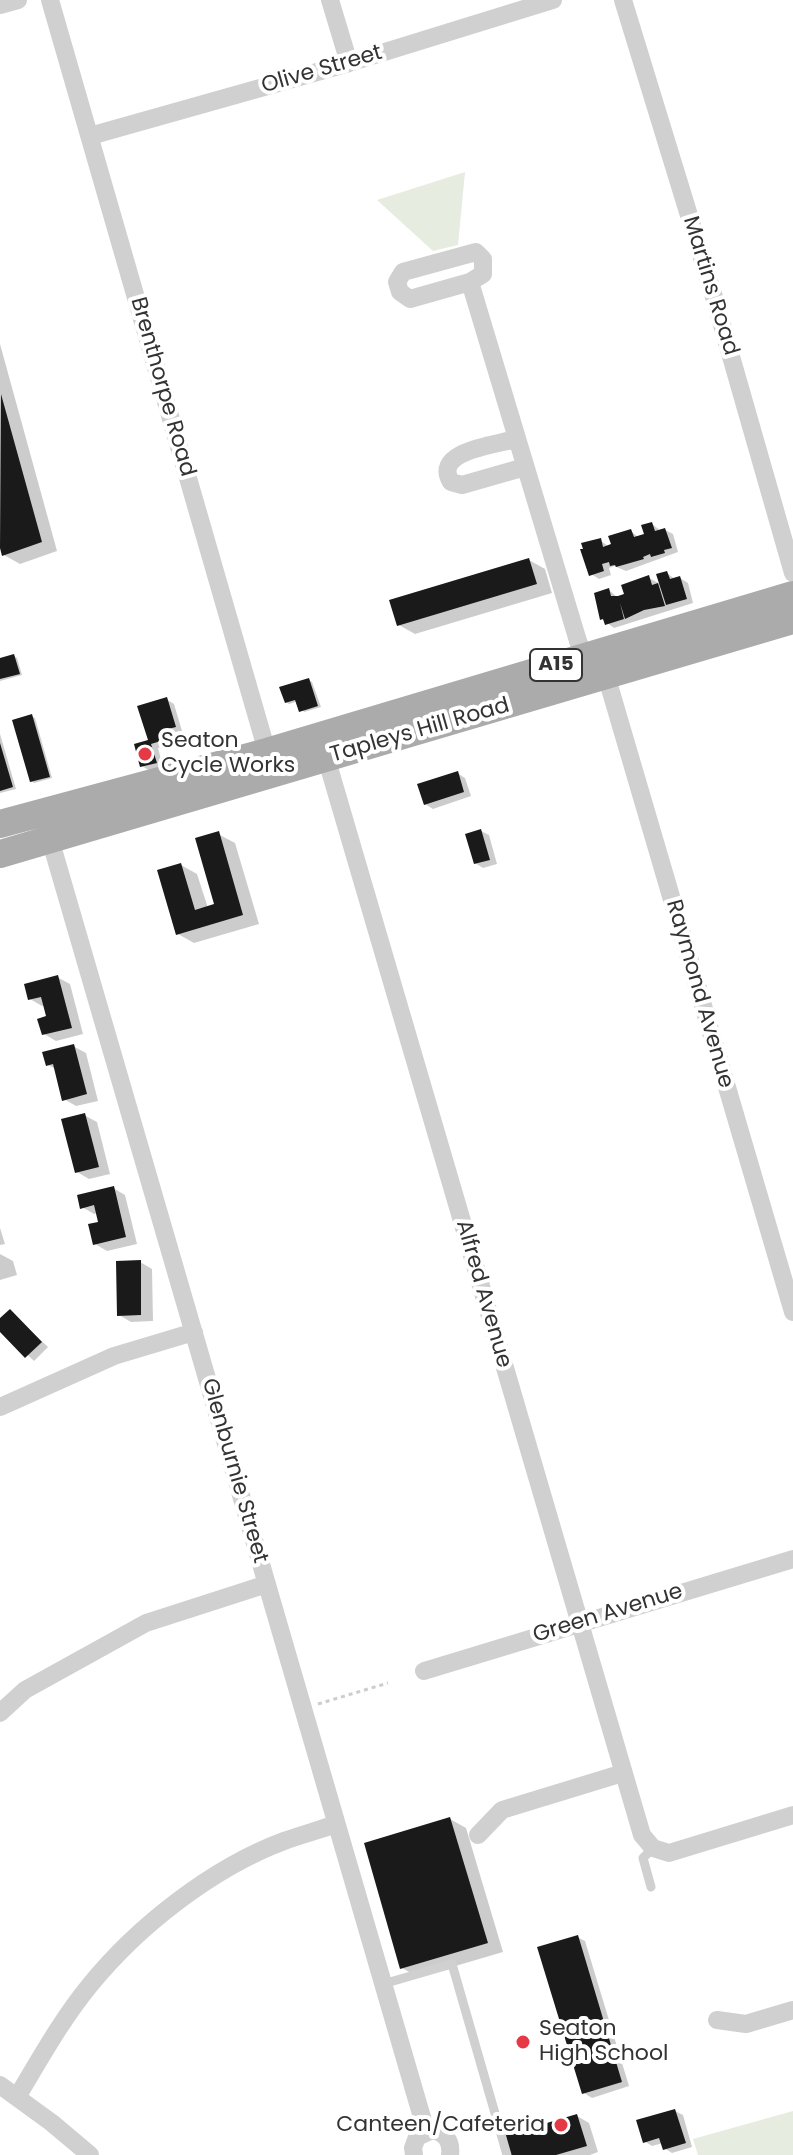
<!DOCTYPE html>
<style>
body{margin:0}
canvas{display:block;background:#fff}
</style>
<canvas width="793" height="2155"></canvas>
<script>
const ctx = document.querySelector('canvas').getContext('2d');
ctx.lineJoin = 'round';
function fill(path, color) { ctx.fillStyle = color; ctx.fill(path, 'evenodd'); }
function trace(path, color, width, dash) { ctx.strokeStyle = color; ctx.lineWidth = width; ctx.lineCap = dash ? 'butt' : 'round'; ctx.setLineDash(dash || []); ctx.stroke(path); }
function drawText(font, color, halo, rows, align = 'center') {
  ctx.font = font + ' Poppins,sans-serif'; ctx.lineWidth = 8; ctx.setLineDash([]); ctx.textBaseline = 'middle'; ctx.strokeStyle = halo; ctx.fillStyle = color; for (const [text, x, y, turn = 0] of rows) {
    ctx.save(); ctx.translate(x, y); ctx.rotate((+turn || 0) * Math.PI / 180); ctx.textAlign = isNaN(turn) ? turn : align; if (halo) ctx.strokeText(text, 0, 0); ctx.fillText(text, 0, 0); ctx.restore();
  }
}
const green = new Path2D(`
 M465,172L458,245L433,251L377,200Z
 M793,2111V2155H698L693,2139Z`);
const shadow = new Path2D(`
 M0,344L57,551L20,564L4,555L0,541Z
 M652,524L661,531L665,530L673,534L678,552L626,571L614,566L609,568L611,575L599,579L591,574L600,540L609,547L631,531L639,538L647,536Z
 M529,560L545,569L552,593L415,634L399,625Z
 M667,573L676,580L680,578L688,583L693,603L614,628L602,619L609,590L618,598L649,578L662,585Z
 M14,656L17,658L22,675L0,681V660Z
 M309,680L312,682L321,707L304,712L298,701L289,704L286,702Z
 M166,699L174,704L182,731L171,734L173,743L158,748L163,767L150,771L142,766Z
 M31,716L35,718L52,778L34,783L31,781Z
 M0,734L16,789L0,793Z
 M457,773L465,778L471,796L433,809L425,804Z
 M481,831L489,835L497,864L483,868L475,863Z
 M218,834L235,843L259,924L194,943L178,934L181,865L197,874L208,908L217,905Z
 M57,977L70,984L83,1034L56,1041L44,1034L49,1018L45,1005L42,1006L30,999Z
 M73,1046L86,1053L98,1101L76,1106L64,1099L56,1069L48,1065Z
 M84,1115L97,1122L110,1174L89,1179L77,1172Z
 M113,1188L125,1195L137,1244L107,1251L95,1244L101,1223L98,1213L94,1214L82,1207Z
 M0,1228L5,1244L0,1245Z
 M0,1254L13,1261L17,1275L0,1280Z
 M140,1262L152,1269L153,1321L131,1322L119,1315Z
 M10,1311L48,1347L34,1361L0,1329V1321Z
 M450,1819L466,1828L503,1952L418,1977L402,1968Z
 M577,1937L585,1941L629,2086L592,2098L584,2093Z
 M675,2111L683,2115L692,2147L672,2153L664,2148L663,2143L652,2146L644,2141Z
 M577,2116L589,2123L598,2152L590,2155H511Z`);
const building = new Path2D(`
 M1,394L42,542L2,556L0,548Z
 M652,522L655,531L665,528L672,548L664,550L665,553L651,557L650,554L643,557L644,559L616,567L615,565L610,566L609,562L602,564L604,571L589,576L580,549H583L581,543L601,538L603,547L611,544L608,536L631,529L634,537L644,534L641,525Z
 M529,558L537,584L397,626L389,600Z
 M667,571L670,579L680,576L687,599L666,605L656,574Z
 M649,575L652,585L658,583L665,606L644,610L625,619L620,603L624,619L605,625L603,619L600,620L594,593L609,588L611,596H618L624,594L621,585Z
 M14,654L20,674L0,679V658Z
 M309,678L318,706L299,712L295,700L285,703L279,687Z
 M167,697L176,727L164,730L167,739L151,744L157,763L140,767L134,744L148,740L137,706Z
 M32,714L50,777L30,782L12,720Z
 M0,743L13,787L0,791Z
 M458,771L464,792L424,805L417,784Z
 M481,829L490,860L474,864L465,834Z
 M219,831L243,915L176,935L157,870L181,863L195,910L214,904L195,838Z
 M58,975L72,1028L42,1035L37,1019L46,1016L41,997L28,1000L24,984Z
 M74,1044L87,1094L62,1101L53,1064L46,1066L42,1052Z
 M85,1113L99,1167L75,1173L61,1119Z
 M114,1186L126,1237L93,1245L88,1224L98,1222L94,1205L80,1209L77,1195Z
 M141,1260V1315L117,1316L116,1261Z
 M10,1309L42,1342L25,1358L0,1332V1318Z
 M450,1817L488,1943L400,1969L364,1843Z
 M578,1935L622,2082L582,2094L537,1947Z
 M675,2109L686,2143L663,2150L659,2138L643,2143L636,2120Z
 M577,2114L587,2146L556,2155H509L503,2136Z`);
const path = new Path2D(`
 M318,1704L388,1683`);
const lane = new Path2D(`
 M651,1887L643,1858L653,1848
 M383,1984L452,1964L507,2155`);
const street = new Path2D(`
 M50,0L270,762
 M330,0L349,63
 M623,0L714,297L793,573
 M0,5L18,0
 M90,136L349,63L553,0
 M470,282L410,299L400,292L397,282L403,272L476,252L483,259V274L470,282L578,641L584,657L606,675L793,1312
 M516,439C495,445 432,451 451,482L462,485L525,467
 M323,747L642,1835L653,1848L669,1853L793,1815
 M48,832L426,2131
 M0,1407L114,1356L194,1332
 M424,1671L793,1559
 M0,1713L25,1690L146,1623L267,1584
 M478,1835L502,1810L623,1773
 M717,2020L746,2024L793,2010
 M0,2085L52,2123L90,2155
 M17,2097C40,2059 62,2019 90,1985C138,1926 212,1868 284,1841C301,1835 319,1830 336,1824
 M414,2155L413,2148L417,2137L432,2130C445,2132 452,2141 450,2155`);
const primary = new Path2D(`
 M0,824L267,752L793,595
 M0,854L793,620`);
const markers = [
 [145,754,8,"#e63946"],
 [523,2042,8,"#e63946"],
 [561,2125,8,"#e63946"]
];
const shields = [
 [556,665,52]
];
const shieldNames = [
 ["A15",556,665]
];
const streetNames = [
 ["Olive Street",322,70,-16],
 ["Martins Road",710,286,73],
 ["Brenthorpe Road",162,387,74],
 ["Tapleys Hill Road",420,731,-16],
 ["Raymond Avenue",699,994,74],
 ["Alfred Avenue",483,1294,74],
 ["Glenburnie Street",234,1471,74],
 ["Green Avenue",608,1614,-17]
];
const poiNames = [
 ["Seaton",161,741],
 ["Cycle Works",161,766],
 ["Seaton",539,2029],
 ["High School",539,2054],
 ["Canteen/Cafeteria",545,2125,"right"]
];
fill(green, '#e6ecdf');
fill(shadow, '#0003');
fill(building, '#1a1a1a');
trace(path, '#cdcdcd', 3, [4, 4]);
trace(lane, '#d0d0d0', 9);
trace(street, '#d0d0d0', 18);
trace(primary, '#ababab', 28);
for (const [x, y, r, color] of markers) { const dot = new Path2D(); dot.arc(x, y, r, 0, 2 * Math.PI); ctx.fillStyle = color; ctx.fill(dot); trace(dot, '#fff', 3); }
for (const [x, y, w] of shields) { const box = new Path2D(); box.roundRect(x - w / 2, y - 16, w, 32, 6); ctx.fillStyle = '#fff'; ctx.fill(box); trace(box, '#333', 2); }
drawText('bold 20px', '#333', null, shieldNames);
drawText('22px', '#333', '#fff', streetNames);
drawText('22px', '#333', '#fff', poiNames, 'left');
</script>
